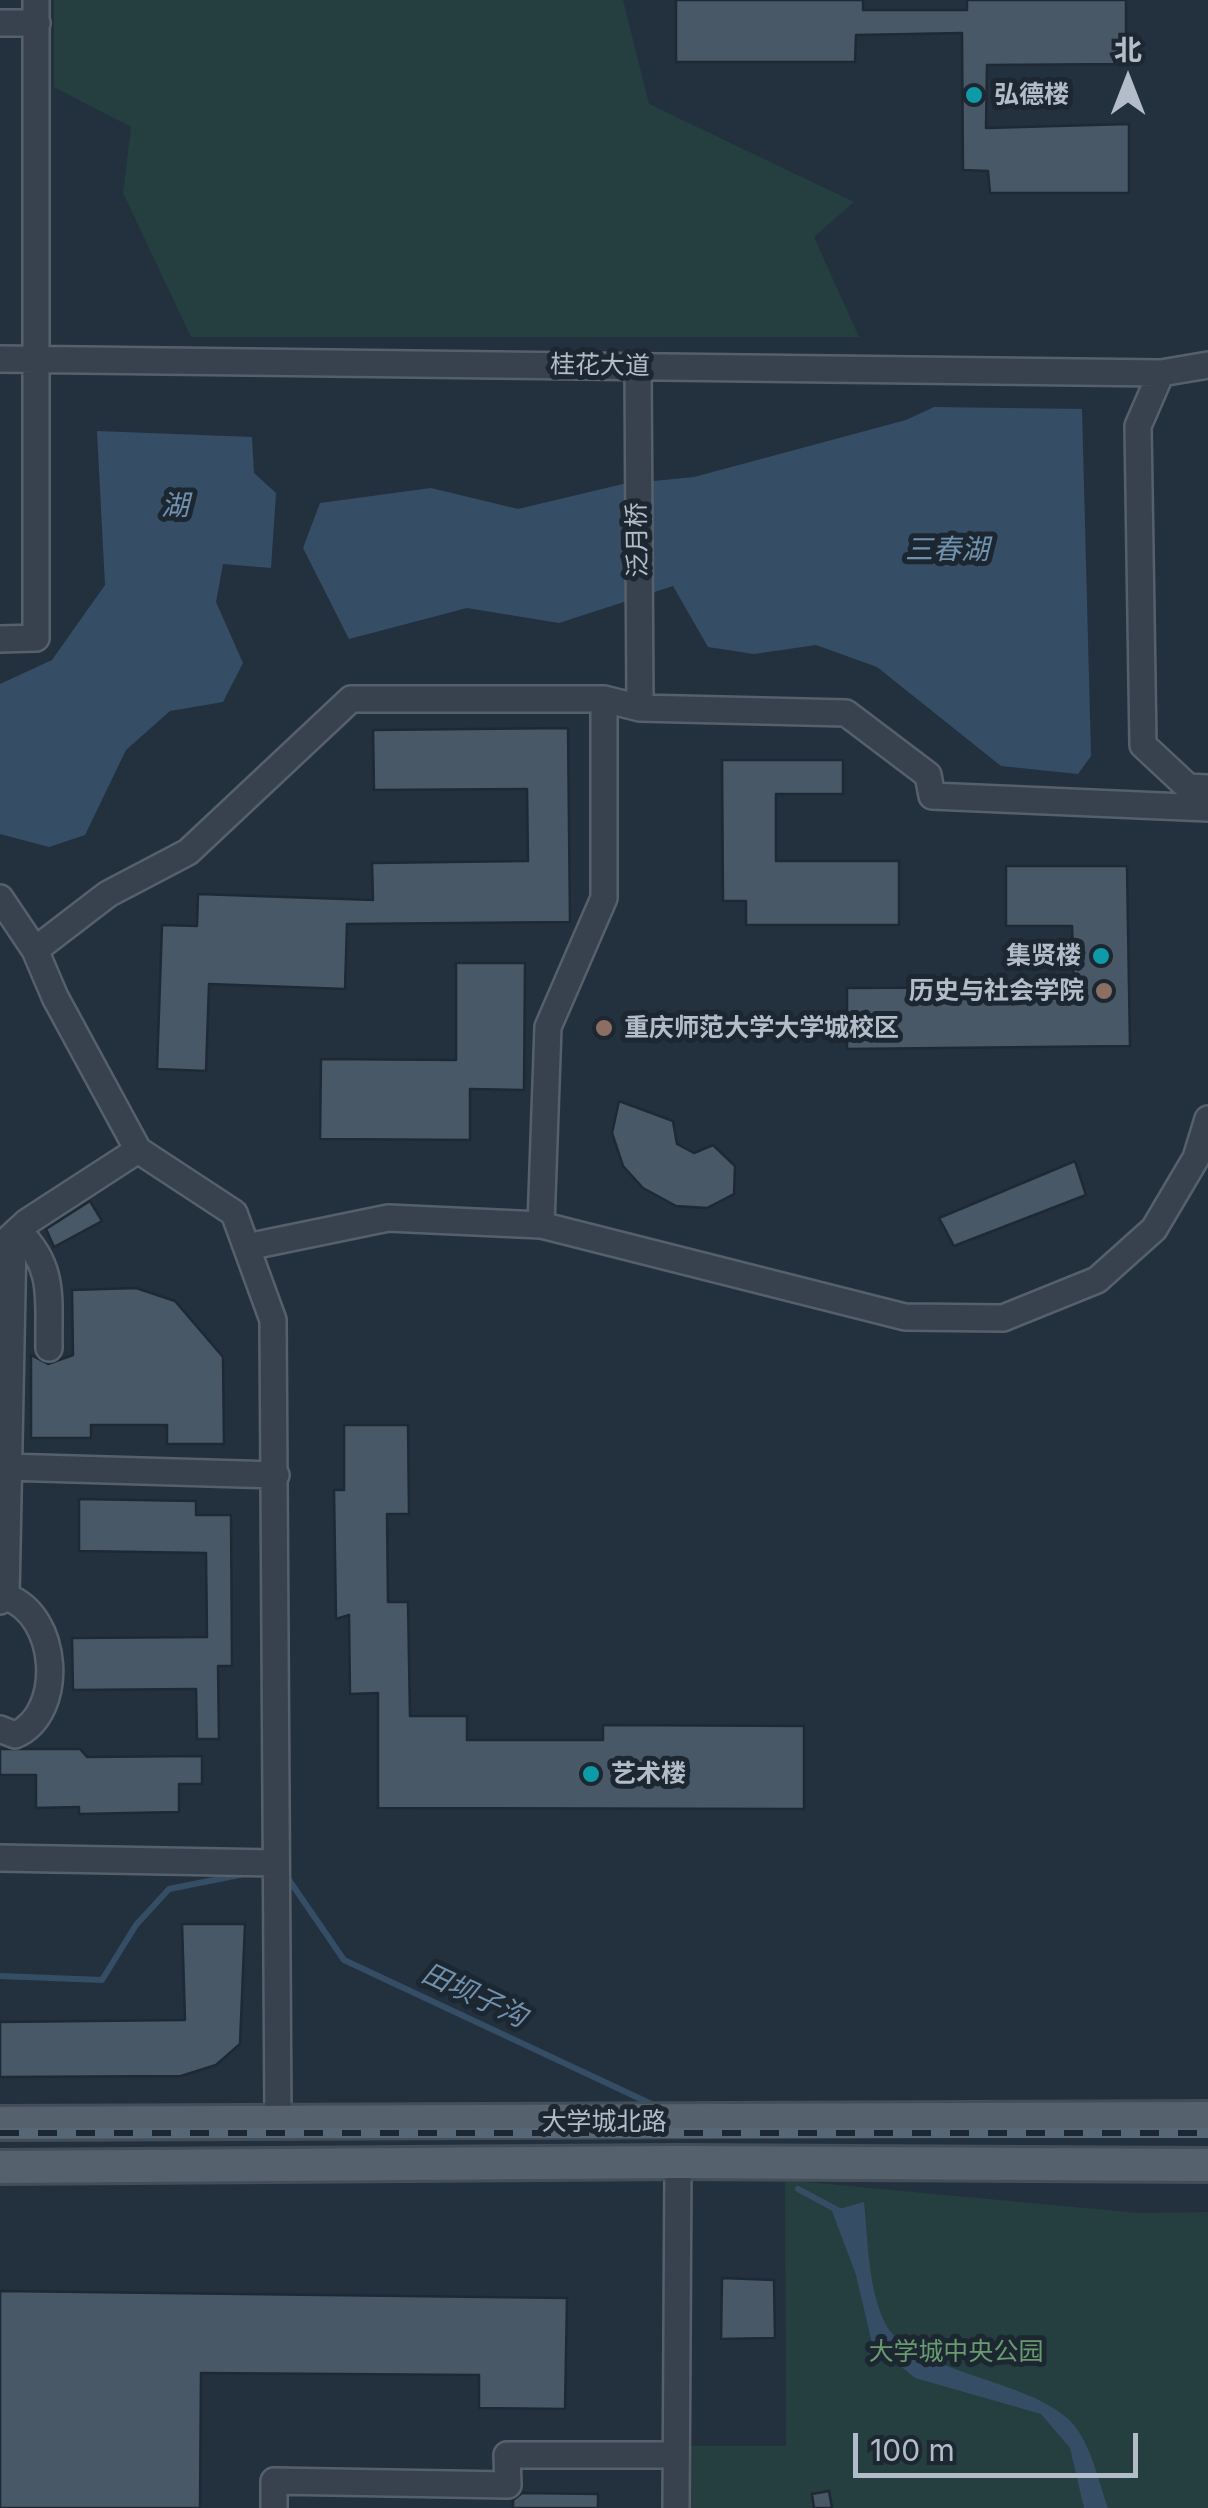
<!DOCTYPE html>
<meta charset="utf-8">
<style>
body{margin:0}
#map{position:relative;width:1208px;height:2508px;overflow:hidden;background:#23313e;font-family:Inter,"Noto Sans SC",sans-serif}
canvas{display:block}
.north{position:absolute;left:1078px;top:30px;width:100px;height:100px;-webkit-text-stroke:8px #1c2732;paint-order:stroke;rotate:0deg;font-size:28px;font-weight:700;line-height:40px;text-align:center;color:#b2bdc9}
.north::after{content:'';display:block;margin:auto;width:35px;height:45px;background:#b2bdc9;clip-path:polygon(50% 0,100% 100%,50% 72%,0 100%)}
.scale{position:absolute;left:853px;top:2433px;width:285px;height:45px;box-sizing:border-box;border:5px solid #b2bdc9;border-top:0;padding-left:12px;font-size:30px;line-height:35px;white-space:nowrap;color:#b2bdc9;-webkit-text-stroke:8px #1c2732;paint-order:stroke}
</style>
<div id="map">
<canvas width="1208" height="2508"></canvas>
<div class="north">北</div>
<div class="scale">100 m</div>
</div>
<script>
const ctx = document.querySelector('canvas').getContext('2d');
ctx.lineJoin = 'round';
function fill(path, color) { ctx.fillStyle = color; ctx.fill(path, 'evenodd'); }
function trace(path, color, width, dash) { ctx.strokeStyle = color; ctx.lineWidth = width; ctx.lineCap = dash ? 'butt' : 'round'; ctx.setLineDash(dash || []); ctx.stroke(path); }
function drawText(font, color, halo, rows, align = 'center') {
  ctx.font = font + ' Inter,"Noto Sans SC",sans-serif'; ctx.lineWidth = 10; ctx.setLineDash([]); ctx.textBaseline = 'middle'; ctx.strokeStyle = halo; ctx.fillStyle = color; for (const [text, x, y, turn = 0] of rows) {
    ctx.save(); ctx.translate(x, y); ctx.rotate((+turn || 0) * Math.PI / 180); ctx.textAlign = isNaN(turn) ? turn : align; if (halo) ctx.strokeText(text, 0, 0); ctx.fillText(text, 0, 0); ctx.restore();
  }
}
const green = new Path2D(`
 M54,0H623L649,104L854,202L814,237L859,337H191L123,193L131,127L54,87Z
 M785,2180L1139,2213L1208,2212V2508H689L688,2446H786Z`);
const water = new Path2D(`
 M934,407L1082,409L1091,756L1078,774L1001,766L877,667L816,645L754,654L708,647L673,586L559,623L467,608L349,639L303,548L320,503L431,488L518,509L623,484L694,477L906,420Z
 M97,431L252,437L254,473L276,493L271,568L223,564L216,602L243,663L223,702L170,711L126,750L85,835L49,847L0,834V684L52,660L105,585Z
 M864,2202C868,2240 868,2289 885,2323C909,2371 1024,2379 1067,2418C1090,2438 1098,2480 1108,2508H1084L1070,2448L1041,2414L915,2378L872,2343L856,2275L832,2211Z`);
const stream = new Path2D(`
 M287,1877L344,1960L658,2107
 M0,1976L102,1980L136,1925L169,1889L249,1873
 M798,2189L841,2212`);
const building = new Path2D(`
 M676,0H863V10H967V0H1126V64L987,65L986,128L1129,124V193H990L988,171L963,170L962,33L856,35L855,62H676Z
 M568,728L570,922L347,924L345,989L209,984L206,1071L157,1069L162,925L197,926L198,894L373,900L372,863L528,861L527,789L374,790L373,730Z
 M722,760H843V794H776V861H899V925H746V901H723Z
 M1006,866H1127L1130,1046L847,1049V988L1074,987L1072,926H1006Z
 M456,963H525L524,1090L470,1089V1140L320,1139L321,1059L456,1060Z
 M619,1101L673,1121L677,1144L694,1153L713,1145L735,1166L734,1194L707,1208L676,1206L643,1188L623,1166L612,1133Z
 M1075,1161L1086,1195L954,1246L939,1218Z
 M90,1201L102,1221L54,1247L46,1229Z
 M136,1288L175,1301L223,1357L224,1444H167V1425H91V1438H31V1355L48,1364L73,1355L72,1290Z
 M344,1425H408L409,1514H387L388,1602H408L410,1716H467V1740H603V1725L804,1726V1809L378,1808V1693L350,1694L349,1615L336,1619L334,1490H344Z
 M79,1499L196,1501V1515H231L232,1666H218L219,1739H197L196,1689L73,1690L72,1638L207,1637L206,1553L79,1551Z
 M0,1749H80L87,1757L202,1756V1784H179V1812L79,1814V1807L36,1808V1775H0Z
 M182,1924H245L240,2044L216,2065L181,2076L0,2077V2022L185,2020Z
 M722,2278L774,2280L775,2338L721,2339Z
 M0,2291L567,2298L565,2409L479,2408V2375L201,2373L200,2508H0Z
 M829,2491L832,2508H814L812,2494Z
 M522,2493L598,2494V2508H513V2500Z`);
const minor = new Path2D(`
 M0,23H37
 M0,359L1161,373
 M1208,365L1161,373L1138,426L1143,745L1188,787L1208,788
 M638,366L640,708
 M0,639L36,638V0
 M0,898L35,950L55,997L138,1150L234,1213L273,1320L278,2123
 M35,950L108,894L188,852L351,699H604L640,708L846,713L928,775L932,796L1208,808
 M541,1225L548,1027L604,898V699
 M19,1232C56,1268 48,1300 49,1348
 M0,1247L27,1222L138,1150
 M247,1247L388,1218L541,1225L905,1317L1003,1318L1097,1280L1154,1229L1196,1158L1208,1119
 M6,1467L276,1475
 M6,1597L13,1239
 M0,1601L6,1597C59,1614 66,1713 15,1735L0,1729
 M0,1858L275,1863
 M274,2508V2481L508,2485L507,2455H674
 M676,2508L678,2162`);
const major = new Path2D(`
 M0,2123L1208,2118
 M0,2167L678,2162L1208,2165`);
const rail = new Path2D(`
 M0,2133H1208`);
const markers = [
 [974,95,10,"#0f9aa8"],
 [1101,956,10,"#0f9aa8"],
 [1104,991,10,"#8d6e63"],
 [604,1028,10,"#8d6e63"],
 [591,1774,10,"#0f9aa8"]
];
const poiNames = [
 ["弘德楼",994,95],
 ["集贤楼",1081,956,"right"],
 ["历史与社会学院",1084,991,"right"],
 ["重庆师范大学大学城校区",624,1028],
 ["艺术楼",611,1774]
];
const streetNames = [
 ["桂花大道",600,366,1],
 ["泛月桥",638,540,-91],
 ["大学城北路",604,2122]
];
const parkNames = [
 ["大学城中央公园",956,2352]
];
const waterNames = [
 ["湖",175,507],
 ["三春湖",947,551],
 ["田坝子沟",474,1996,25]
];
fill(green, '#253e3f');
fill(water, '#354e65');
trace(stream, '#354e65', 6);
fill(building, '#485867');
trace(building, '#1e2934', 2.5);
trace(minor, '#55606b', 30);
trace(major, '#434e59', 38);
trace(minor, '#37424e', 25);
trace(major, '#55626e', 32);
trace(rail, '#586775', 10);
trace(rail, '#1c2732', 6, [19]);
for (const [x, y, r, color] of markers) { const dot = new Path2D(); dot.arc(x, y, r, 0, 2 * Math.PI); ctx.fillStyle = color; ctx.fill(dot); trace(dot, '#1c2732', 4); }
drawText('bold 25px', '#b2bdc9', '#1c2732', poiNames, 'left');
drawText('25px', '#b2bdc9', '#1c2732', streetNames);
drawText('25px', '#699b6f', '#1c2732', parkNames);
drawText('italic 28px', '#7191ad', '#1c2732', waterNames);
</script>
